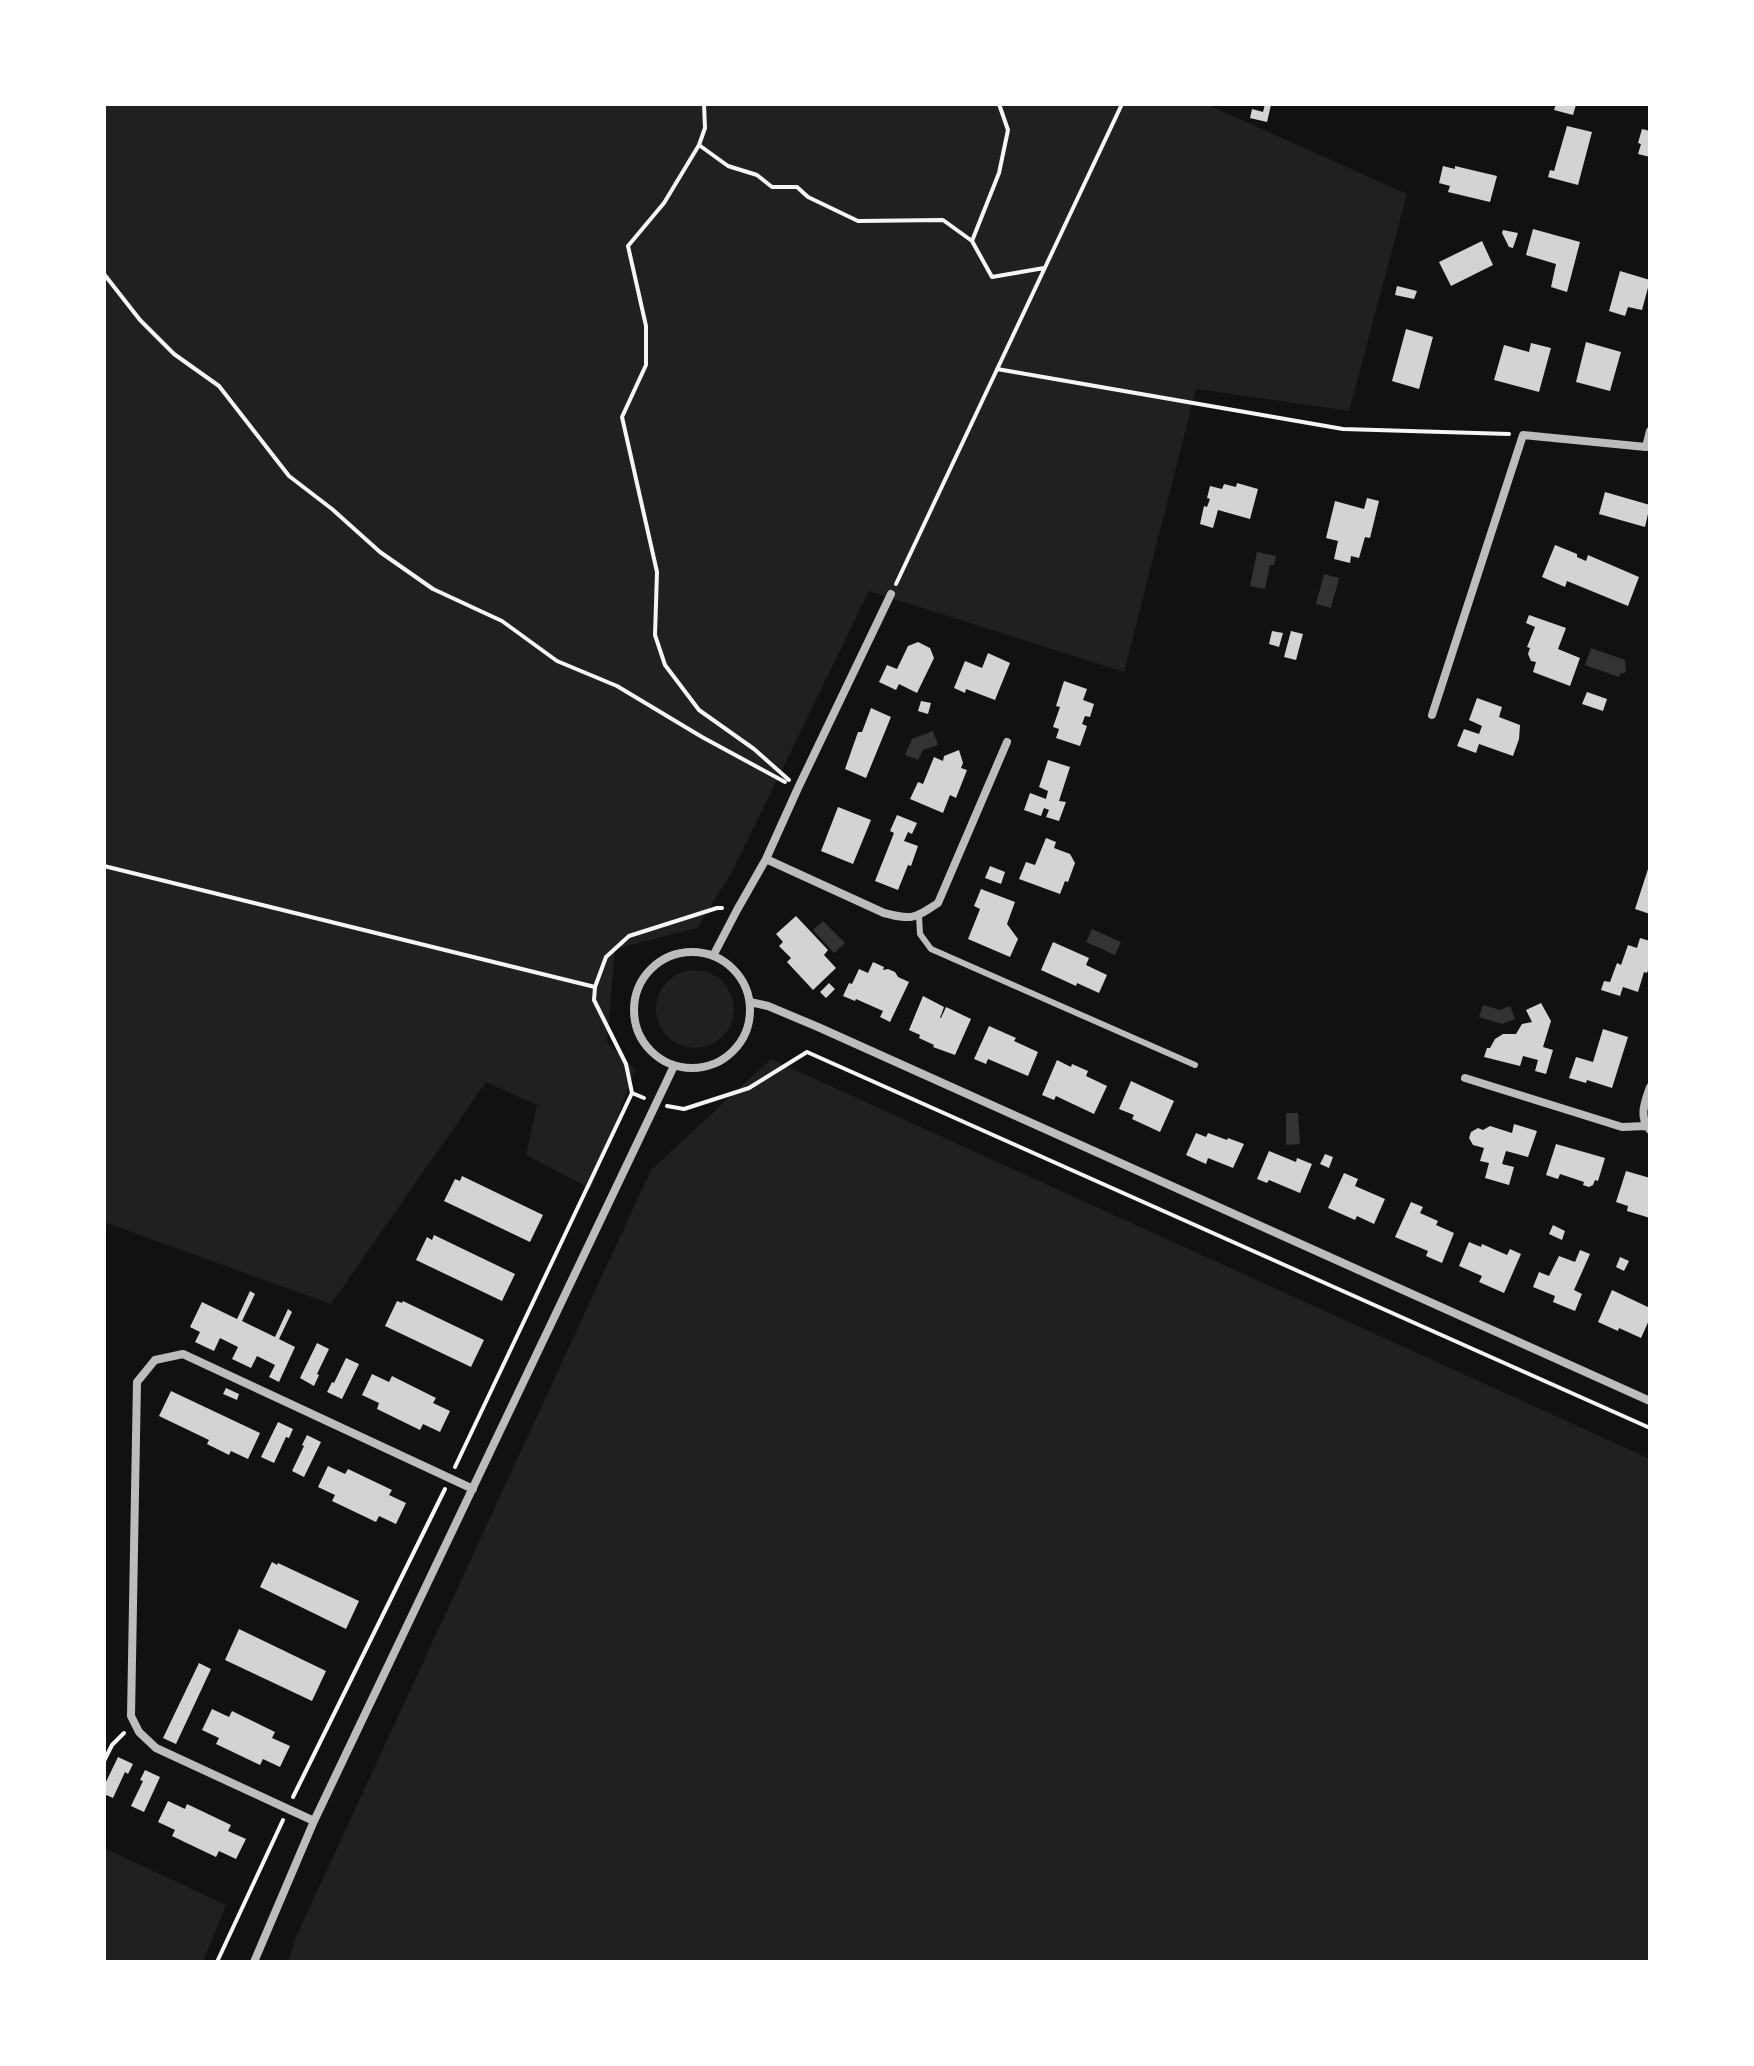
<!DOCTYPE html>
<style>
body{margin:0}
#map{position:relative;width:1754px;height:2066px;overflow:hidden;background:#111;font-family:"PT Sans",sans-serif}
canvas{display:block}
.frame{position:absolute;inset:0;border:106px solid #fff;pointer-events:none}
</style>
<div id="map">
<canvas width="1754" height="2066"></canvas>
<div class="frame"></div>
</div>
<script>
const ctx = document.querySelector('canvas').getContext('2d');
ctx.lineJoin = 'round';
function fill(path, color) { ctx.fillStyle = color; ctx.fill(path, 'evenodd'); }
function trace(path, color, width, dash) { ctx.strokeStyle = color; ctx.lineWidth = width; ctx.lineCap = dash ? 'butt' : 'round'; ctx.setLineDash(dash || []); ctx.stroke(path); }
const green = new Path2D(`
 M104,104H1206L1407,194L1349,411L1196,389L1124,672L869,591L732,872L697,928L615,949L607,1042L635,1070L591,1189L526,1155L537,1105L486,1082L331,1304L104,1222Z
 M656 1009a39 39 0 1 1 78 0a39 39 0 1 1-78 0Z
 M771,1059L1650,1459V1962H288L296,1937L651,1170Z
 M104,1848L226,1905L203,1962H104Z`);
const water = new Path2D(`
 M1257,552L1276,556L1274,565H1270L1265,589L1250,586Z
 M1324,574L1339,578L1331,608L1316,604Z
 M1591,648L1625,660L1626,672L1620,674L1619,677L1585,665Z
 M933,731L938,745L923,750L918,760L905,755L912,739Z
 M823,921L845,943L834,953L813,930Z
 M1092,929L1121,942L1115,955L1086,942Z
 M1483,1005L1500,1010L1510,1006L1515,1019L1502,1024L1479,1017Z
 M1286,1113H1298L1300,1144L1286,1145Z`);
const building = new Path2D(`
 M1265,104L1271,105L1267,122L1250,118L1252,109L1263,112Z
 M1556,104L1576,105L1573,115L1554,110Z
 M1567,126L1592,132L1578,185L1548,177L1550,170L1554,171Z
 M1642,129L1650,131V157L1638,154L1641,144L1638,143Z
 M1443,166L1455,169V166L1497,176L1490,202L1448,192L1450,186L1439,183Z
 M1533,229L1580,242L1567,292L1551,287L1556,264L1526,255Z
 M1503,230L1518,233L1513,248L1509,247L1502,233Z
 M1482,241L1493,265L1451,286L1439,262Z
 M1620,271L1650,280L1642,310L1628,307L1625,316L1609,311Z
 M1397,286L1417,291L1414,299L1395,295Z
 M1406,329L1433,337L1419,389L1392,381Z
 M1586,342L1621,352L1610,391L1576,382Z
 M1531,343L1551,348L1539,392L1494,380L1504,345L1529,352Z
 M1237,483L1258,489L1250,519L1218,510L1213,528L1200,524L1204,506L1207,507L1210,499L1207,498L1210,486L1222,489L1224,484L1236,487Z
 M1605,492L1650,505L1645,527L1599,514Z
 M1367,498L1379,501L1370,538L1365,537L1359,558L1351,556L1350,563L1334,559L1338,541L1326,538L1335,501L1364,509Z
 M1555,545L1577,554V557L1586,561L1588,555L1639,577L1628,606L1567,581L1565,587L1542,577Z
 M1529,615L1566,628L1558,649L1580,658L1570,686L1533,672L1536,662L1531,661L1528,654L1530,648L1527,647L1535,627L1526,623Z
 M1272,631L1283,633L1279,647L1269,644Z
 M1291,631L1303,634L1296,660L1284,657Z
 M918,642L930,648L934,658L917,693L899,684L896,690L879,682L887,665L897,669L908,646Z
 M988,653L1010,663L995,700L966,689L965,693L954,688L965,661L982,668Z
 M1064,681L1087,689L1083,700L1094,704L1090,717L1085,716L1082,724L1087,726L1080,746L1056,738L1059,729L1053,727L1060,707L1056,706Z
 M1587,692L1607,699L1603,711L1582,704Z
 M1477,698L1502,707L1499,717L1520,725L1519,739L1513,756L1479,744L1476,753L1457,746L1464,729L1479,734L1482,726L1469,720Z
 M921,701L931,703L928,714L918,711Z
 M871,708L891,717L866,778L845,769L858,732H862Z
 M959,750L963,763L961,768L967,770L956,798L950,795L943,813L910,799L918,782L923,784L934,757L943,761L944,756Z
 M1048,760L1070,767L1059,801L1066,802L1059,821L1046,817L1049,810L1044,808L1041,816L1024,810L1030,793L1046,799L1048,791L1039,787Z
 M838,807L871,820L853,864L821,851Z
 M897,815L917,823L912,834L908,832L904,841L918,846L911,866L908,865L898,890L875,881L894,833L890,831Z
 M1046,838L1056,842L1054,848L1070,854L1075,863L1068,882L1065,881L1060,894L1019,879L1026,862L1035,865Z
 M1650,863V914L1635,909Z
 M990,866L1005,872L1001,884L985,878Z
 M981,889L1015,902L1007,924L1018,939L1010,957L968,939L980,909L974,906Z
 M796,916L828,950L824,955L836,968L813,990L787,962L791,958L779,946L783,942L776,934Z
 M1640,938L1650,941V964L1647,973L1644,972L1638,992L1623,987L1620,996L1601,990L1604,981L1610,982L1617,963L1621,965L1628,945L1637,948Z
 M1053,942L1089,958L1086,965L1107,975L1099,993L1077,983L1076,986L1041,970Z
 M873,962L884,967L883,970L888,969L895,972L898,977L909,982L890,1022L880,1017L883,1011L856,999L855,1001L843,996L849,983L852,984L859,969L868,973Z
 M829,983L835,989L826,998L820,992Z
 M923,996L944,1007L940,1018H941L946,1007L971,1019L955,1055L933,1047L934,1045L919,1038L920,1035L909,1030Z
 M1541,1003L1551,1021L1543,1047L1553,1050L1546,1074L1535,1071L1538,1060L1523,1056L1520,1066L1484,1057L1487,1048H1490L1495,1039L1503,1034H1516L1522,1024L1532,1022L1526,1010Z
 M989,1026L1016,1038L1014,1041L1038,1052L1028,1076L988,1059L986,1064L974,1059Z
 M1603,1029L1628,1037L1612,1088L1587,1080L1586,1083L1569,1078L1576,1057L1593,1062Z
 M1057,1060L1071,1067L1072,1064L1088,1071L1086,1076L1107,1086L1094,1114L1056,1096L1054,1100L1042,1095Z
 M1131,1081L1174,1101L1160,1132L1132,1119L1134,1115L1119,1109Z
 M1514,1124L1537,1131L1528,1157L1506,1151L1502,1164L1514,1167L1509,1185L1485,1178L1489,1163L1480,1161L1484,1148L1473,1145L1469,1138L1471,1132L1478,1128L1483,1130L1490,1126L1512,1133Z
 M1196,1133L1206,1137L1208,1133L1227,1140L1228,1138L1244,1144L1233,1168L1208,1158L1206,1164L1186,1155Z
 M1556,1144L1605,1158L1598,1181L1595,1180L1593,1185L1589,1187L1583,1185L1584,1182L1560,1174L1558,1179L1546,1175Z
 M1269,1151L1296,1162L1297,1158L1312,1164L1300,1193L1269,1180L1267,1183L1257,1179Z
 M1325,1154L1333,1157L1329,1168L1320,1164Z
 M1626,1171L1650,1178L1648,1185L1650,1186V1218L1627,1211L1628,1206L1616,1202Z
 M1344,1173L1358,1179L1355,1186L1385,1199L1374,1224L1357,1216L1355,1220L1328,1208Z
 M462,1176L543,1215L530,1242L444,1201L455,1179L460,1181Z
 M1411,1202L1423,1207L1420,1213L1438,1221L1436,1225L1454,1233L1442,1263L1426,1256L1428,1251L1395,1237Z
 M1553,1225L1565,1231L1562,1240L1549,1234Z
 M434,1235L515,1274L502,1301L416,1260L427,1237L432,1240Z
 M1469,1242L1481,1247L1482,1244L1507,1255L1510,1249L1521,1254L1504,1293L1479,1282L1482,1276L1459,1266Z
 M1580,1250L1590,1254L1574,1290L1582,1294L1575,1311L1553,1302L1555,1296L1533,1287L1539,1272L1549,1276L1559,1256L1575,1262Z
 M1620,1257L1629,1261L1624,1271L1616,1267Z
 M1612,1290L1650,1308V1318L1641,1338L1619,1328L1618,1331L1598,1322Z
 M250,1291L255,1294L242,1321L275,1337L288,1309L292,1312L279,1339L295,1347L279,1382L269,1377L275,1365L257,1356L251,1368L232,1359L238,1347L220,1338L214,1351L195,1342L200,1332L190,1327L202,1302L237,1319Z
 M397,1301L402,1303L403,1301L484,1340L471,1367L385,1326Z
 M317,1343L329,1349L317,1374L319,1375L314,1386L300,1378Z
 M346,1358L359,1364L342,1399L327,1392L332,1382L334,1383Z
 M372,1374L389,1382L392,1376L436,1398L433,1403L450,1411L440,1432L423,1424L420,1430L377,1409L379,1403L362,1395Z
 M226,1388L239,1394L237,1400L223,1394Z
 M171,1391L260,1433L248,1459L231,1451L229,1455L207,1444L209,1440L159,1416Z
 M278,1422L293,1429L289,1438L286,1437L274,1463L261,1457Z
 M307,1435L321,1442L304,1477L292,1471L304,1446L302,1445Z
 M328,1466L345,1474L348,1469L392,1490L389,1495L406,1503L396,1524L379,1516L376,1522L332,1501L335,1495L318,1487Z
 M272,1562L277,1565L278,1563L359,1601L346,1629L260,1587Z
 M239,1629L326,1671L312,1701L225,1660Z
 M199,1663L211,1669L176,1744L163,1738Z
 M212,1709L229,1717L232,1711L275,1732L272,1738L290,1746L280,1767L263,1759L260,1765L216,1744L219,1738L202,1730Z
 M118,1757L133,1764L128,1774L125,1772L113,1798L104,1794V1786Z
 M145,1770L160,1777L144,1812L131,1806L143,1781L140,1780Z
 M168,1801L185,1809L187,1804L231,1825L228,1831L246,1839L236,1859L219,1851L216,1857L172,1836L175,1830L158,1822Z`);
const path = new Path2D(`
 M704,104L705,128L699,145L728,166L757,175L772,187H797L808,197L858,221L943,220L972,241
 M999,104L1008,130L999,173L972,241L992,277L1044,268
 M699,145L664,203L628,246L646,326V365L622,417L657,572L655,635L665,665L699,710L754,749L789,780
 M104,274L140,320L174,354L219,386L289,476L332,509L380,552L433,589L502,621L557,661L617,686L702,737L785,782
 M997,369L1343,429L1509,434
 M896,584L1122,104
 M104,866L595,987L594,1000L626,1064L632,1093
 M595,987L606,957L629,936L717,908H722
 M632,1093L644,1098
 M667,1106L684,1109L749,1088L807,1052L1650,1428
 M455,1467L632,1093
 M104,1761L112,1745L124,1733
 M293,1797L445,1489
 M217,1962L283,1820`);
const service = new Path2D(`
 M919,916L920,934L931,949L1195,1065`);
const minor = new Path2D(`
 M1432,715L1523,435L1646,447L1650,431
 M766,859L884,913C912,920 914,919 938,903L1007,742
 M634 1010a58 58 0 1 1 116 0a58 58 0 1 1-116 0Z
 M713,956L737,910L766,859L798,788L891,594
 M750,1002L768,1006L818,1027L1650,1401
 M1465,1078L1622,1127L1646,1126
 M1650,1087C1645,1102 1638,1117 1650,1130
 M314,1821L156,1748L139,1732L131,1716L137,1382L155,1360L183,1354L473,1489
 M254,1962L314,1821L674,1066`);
fill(green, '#202020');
fill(water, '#333');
fill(building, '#d3d3d3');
trace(path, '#f5f5f5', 4);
trace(service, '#bcbcbc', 6);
trace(minor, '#bcbcbc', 8);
</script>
